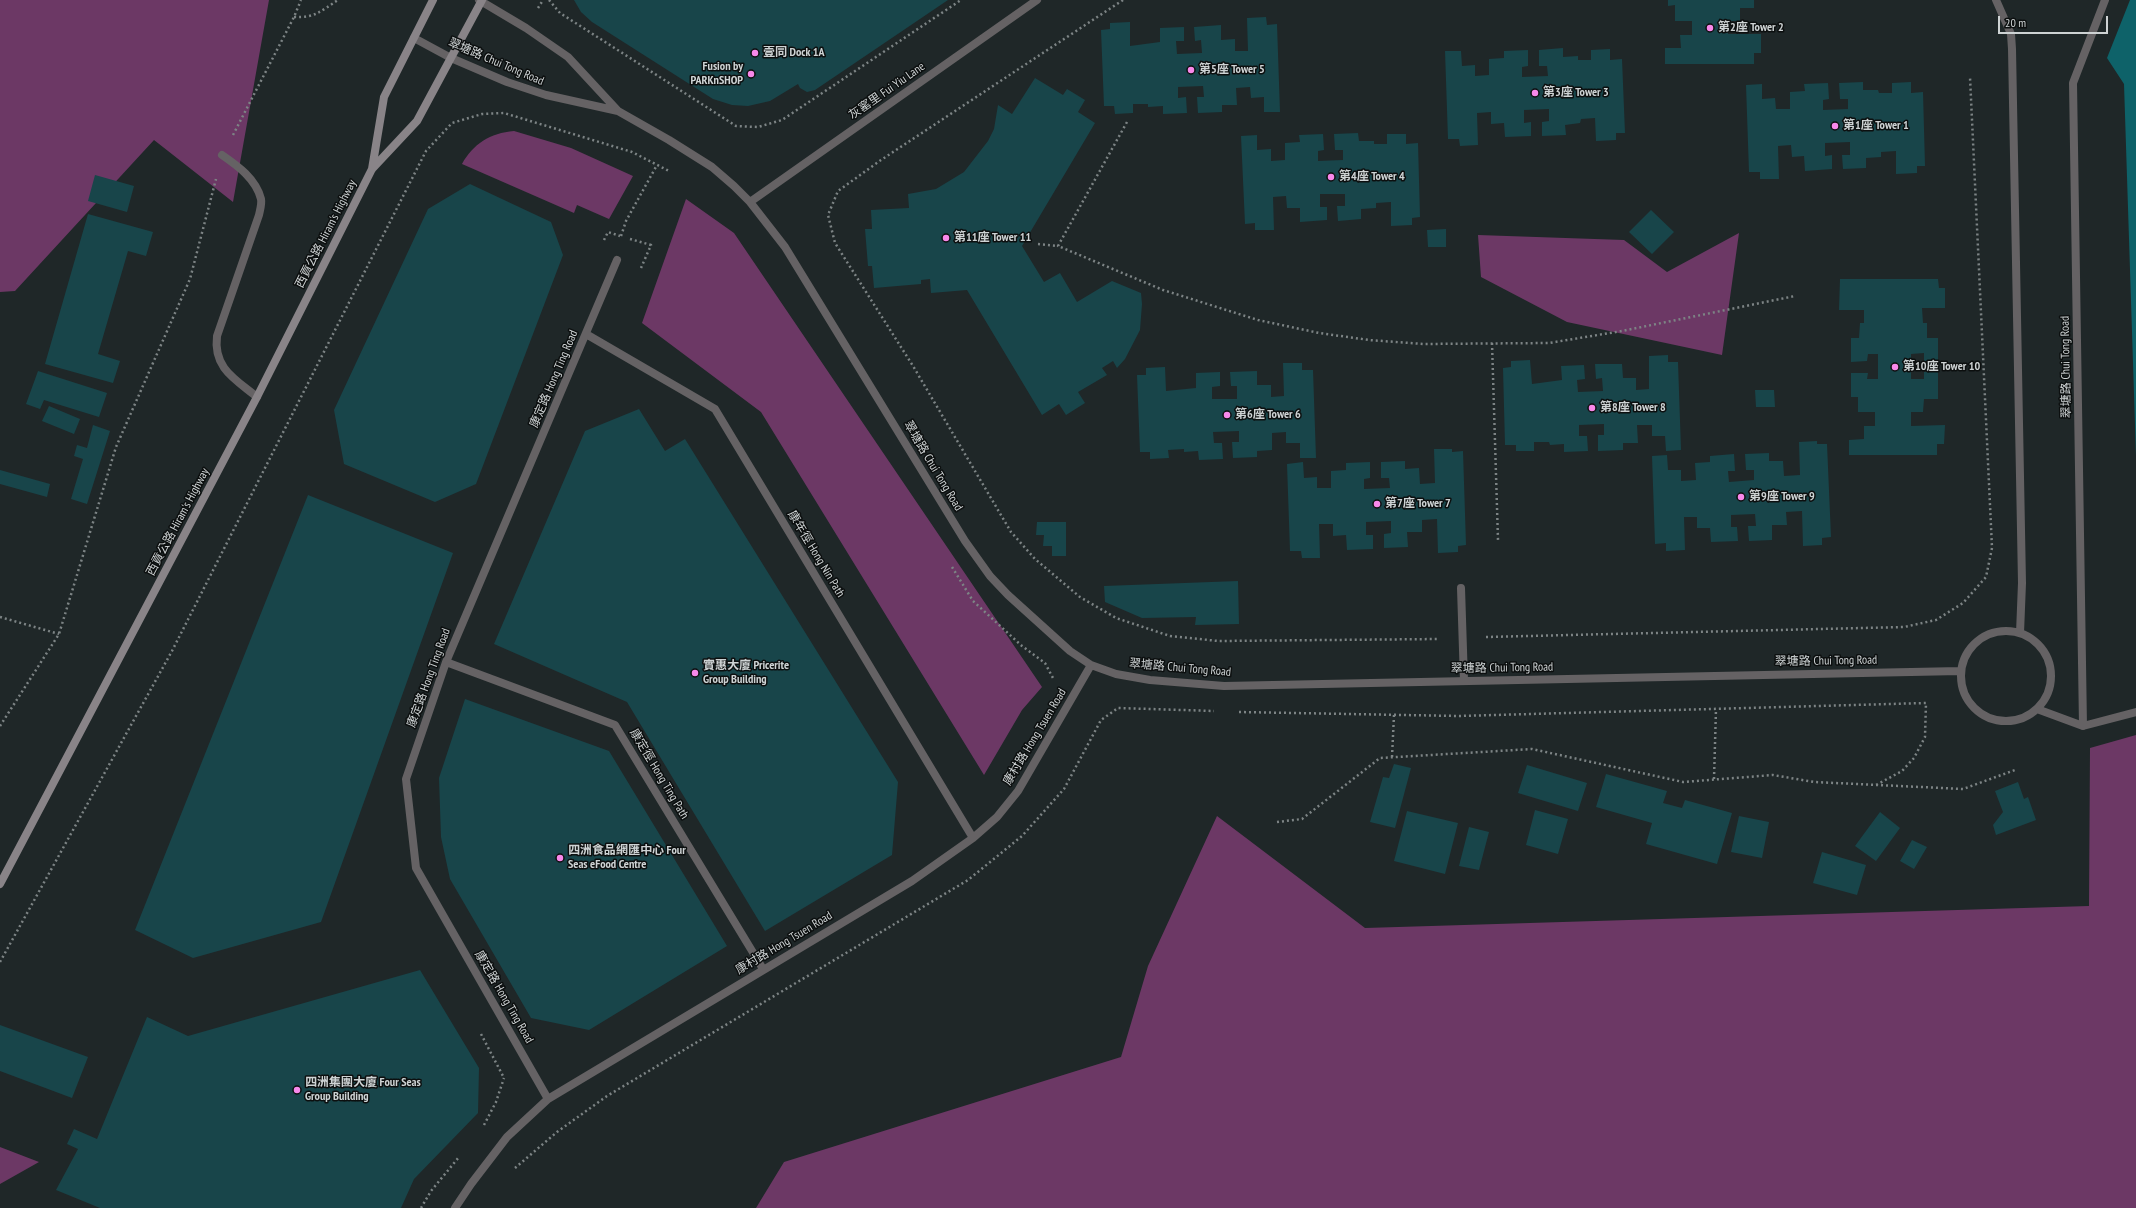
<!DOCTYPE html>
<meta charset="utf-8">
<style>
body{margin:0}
#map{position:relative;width:2136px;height:1208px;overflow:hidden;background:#1f2728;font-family:"PT Sans Narrow",sans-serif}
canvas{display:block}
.scale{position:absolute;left:1998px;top:16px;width:110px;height:18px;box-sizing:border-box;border:2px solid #ced3d4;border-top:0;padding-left:5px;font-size:12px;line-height:14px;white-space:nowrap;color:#ced3d4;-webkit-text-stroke:3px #0c0f0f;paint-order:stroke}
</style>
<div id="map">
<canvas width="2136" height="1208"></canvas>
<div class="scale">20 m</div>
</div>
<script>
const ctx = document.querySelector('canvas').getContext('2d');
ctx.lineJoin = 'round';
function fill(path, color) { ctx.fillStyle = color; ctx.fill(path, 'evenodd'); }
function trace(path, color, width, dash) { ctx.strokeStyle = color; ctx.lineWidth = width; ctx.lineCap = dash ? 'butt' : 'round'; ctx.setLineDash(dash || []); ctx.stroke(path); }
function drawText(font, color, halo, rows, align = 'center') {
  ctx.font = font + ' "PT Sans Narrow","Noto Sans TC",sans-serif'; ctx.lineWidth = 3; ctx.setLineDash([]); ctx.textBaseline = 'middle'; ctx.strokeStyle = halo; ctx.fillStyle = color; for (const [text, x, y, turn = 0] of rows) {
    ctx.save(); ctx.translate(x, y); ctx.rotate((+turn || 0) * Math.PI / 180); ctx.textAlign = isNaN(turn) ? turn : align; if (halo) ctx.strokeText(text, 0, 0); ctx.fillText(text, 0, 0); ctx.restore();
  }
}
const green = new Path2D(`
 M0,0H269L233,202L154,140L15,291L0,292Z
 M514,131L571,148L633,176L609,219L577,205L574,213L462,164C473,144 490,133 514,131Z
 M686,199L734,233L1042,687L1022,710L984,775L761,412L642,323Z
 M1739,233L1722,355L1567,322L1481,277L1478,235L1624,240L1667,272Z
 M2136,735V1208H756L784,1162L1121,1057L1148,966L1217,816L1365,928L2089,906L2090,748Z
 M0,1147L39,1162L0,1184Z`);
const water = new Path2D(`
 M2130,0H2136V456L2124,84L2107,58Z`);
const building = new Path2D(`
 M574,0H948L815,90L807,92L800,88L798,84L770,101L748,106L732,105L713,99L592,22L581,12Z
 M1668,0H1754V8H1740V21H1728V34H1761V53H1754V64H1665V48H1681L1680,35H1692V21H1675V5L1668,6Z
 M1266,17L1267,25L1277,24L1280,112H1264V97L1251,98L1250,87L1236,88L1237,105H1222V112L1198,113L1197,97H1204L1203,86L1178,87V98L1186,97L1187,113L1163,114V106L1148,107V104H1133V113L1115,114L1114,106H1104L1101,30L1110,29V23L1130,22V46L1160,42V28L1184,27V41H1176L1177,54L1202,53L1201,40L1195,41L1194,27L1221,25V40L1235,39V51H1248L1247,18Z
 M1563,48V57L1578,56V60H1591V50L1610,49V60L1622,59L1625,133H1616V140L1596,141L1595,118L1581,119L1580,123L1565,125L1566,135L1542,136V122L1549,121V109L1524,110V123L1531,122V136L1505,137L1504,123L1491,124V112L1477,113L1478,145L1460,146L1459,139H1448L1445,51H1461L1462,66L1475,65V76L1489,75V59L1504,58V51L1528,50V66L1522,67V77L1548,76L1547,66H1539V50Z
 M1035,78L1063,95L1067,89L1085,100L1078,112L1095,123L1022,246L1044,282L1060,273L1077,302L1112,281L1141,293L1142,304L1140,330L1125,359L1117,368L1113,361L1102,368L1107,375L1078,392L1085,403L1066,415L1059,404L1042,415L967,290L931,293L930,279L921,280V284L874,288L872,266H868L865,229H872L871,210L909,208L908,194L936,189L964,172L988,141L994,129L998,105L1012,114Z
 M1863,82V90H1878L1879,93H1892V83L1911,82V93L1923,92L1925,166H1917V173L1896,174V151L1881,152V157L1866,158V168L1843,169L1842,155H1850V142L1825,143V156L1832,155V169L1805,171L1804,156L1792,157L1791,145L1778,146L1779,179H1760V172H1749L1746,85L1762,84V99L1775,98L1776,109H1790V92L1805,91L1804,84L1828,83L1829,99L1823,100V110L1848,109V99H1840L1839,83Z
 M1358,133L1359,141H1374V144H1387V134H1406V144L1418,143L1420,217L1412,218V225L1391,226V202L1376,203V208L1361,209V219L1338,221L1337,206H1345V194H1320V207H1327V220L1300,222V208H1287L1286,196L1273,197L1274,230H1255V223L1245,224L1241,136L1257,135V150L1271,149V161L1285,160V143L1300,142L1299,135L1323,134L1324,150L1318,151V161L1343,160V150H1335L1334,134Z
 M95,175L134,186L127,212L88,201Z
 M470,184L551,222L563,255L476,484L435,502L344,464L334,410L428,209Z
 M1651,210L1674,232L1652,254L1629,232Z
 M88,214L153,232L146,256L128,251L98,354L120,361L113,383L45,364Z
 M1446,229V247H1428L1427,230Z
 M1840,279H1938L1939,288H1945V308H1922L1923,323H1927V338H1938V362L1924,361V353L1911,354V379H1924V372H1938V399H1924L1923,412H1911V426L1945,425L1944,444H1937V455H1849V440L1864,439V426H1875V412H1858V397H1851V373H1868L1867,379H1878V354H1868L1867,361L1851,362V338H1859L1860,323H1864V310H1839Z
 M1668,355V362H1678L1681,450L1666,451L1665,436H1652V425H1637L1638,443H1623V450L1598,451V435H1604V424L1579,425V436H1587L1588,451L1564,452V444L1550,445L1549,442H1534V451H1516V445H1505L1503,368L1511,367V361L1530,360L1532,384L1562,380L1561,366L1584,365L1585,379L1577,380L1578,392L1603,391L1602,378L1596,379L1595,364H1622L1623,378H1636V390L1649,389V356Z
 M1283,363H1302V370H1313L1316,458H1300V443H1286V432L1272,433V450L1257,451V457L1233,458L1232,442H1239V431L1213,432L1214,443H1222L1223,459L1199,460L1198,451L1184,452V449L1168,450L1169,458L1150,459V452H1140L1137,375H1146V368L1165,367L1166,391L1196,388V373L1220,372V386L1212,387V399H1237V386H1231L1230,372L1257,371V385H1271V397L1284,396Z
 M38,371L107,393L99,417L44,400L40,409L26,404Z
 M1755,390H1774L1775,407H1756Z
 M49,406L80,419L74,434L42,421Z
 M639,409L665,451L685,439L898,782L892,855L765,931L627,702L494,644L585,431Z
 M93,425L110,431L87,504L71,499L83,459L74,456L77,445L87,448Z
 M1817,441V444H1827L1831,537L1822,538V545L1803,546L1802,511L1786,512L1787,525H1772V540L1749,541L1748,526H1756L1755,514L1731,515V527H1737L1738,541L1711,542L1710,528H1697V517H1684L1685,550L1666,551V543L1655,544L1652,456L1667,455L1668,470H1681V481L1696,480L1695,463L1710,462V456L1734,454L1735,471H1728L1729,482L1754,480V470H1746L1745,454L1769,453V461H1783L1784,476L1800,475L1799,442Z
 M1434,449H1452V452L1463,451L1466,545L1458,546V552L1438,553L1437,519L1422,520V532H1407L1408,547L1384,548V534L1391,533V521L1366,522V535H1373V549L1347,550L1346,535L1333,536V524H1319L1320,558H1302L1301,551H1290L1287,464L1303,462L1304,478L1317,477V488H1331V471L1346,470V463L1370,462V478L1364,479V489L1390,488L1389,478H1381V462L1405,461V469L1419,468L1420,484L1435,483Z
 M0,470L50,484L47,497L0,484Z
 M308,495L453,553L321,922L193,958L135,930Z
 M1037,522H1066V556H1052V546H1043L1044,535H1036Z
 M1238,581L1239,624L1195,625L1196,617L1142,618L1105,602L1104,586Z
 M465,699L609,751L727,946L589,1030L531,1018L450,879L441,837L439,778Z
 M1394,764L1411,768L1395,828L1370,822L1383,777L1389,778Z
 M1527,765L1587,783L1578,811L1518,793Z
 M1606,774L1667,791L1663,803L1682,808L1685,800L1732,813L1717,864L1646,844L1652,823L1596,807Z
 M2018,782L2024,799L2028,797L2036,820L1996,835L1993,825L2003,812L1995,791Z
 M1535,810L1568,819L1558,854L1526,845Z
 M1407,811L1458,823L1445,874L1394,861Z
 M1880,812L1900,828L1876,861L1855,846Z
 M1739,816L1769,822L1762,858L1731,852Z
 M1469,827L1489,832L1479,870L1459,866Z
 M1912,840L1927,847L1914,869L1900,861Z
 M1822,852L1866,865L1857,895L1813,883Z
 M420,970L479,1068L478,1113L414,1179L401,1208H100L56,1190L78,1149L67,1144L74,1129L97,1139L147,1017L188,1036Z
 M0,1025L88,1057L72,1098L0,1071Z`);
const path = new Path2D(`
 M549,0L560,13L736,126L758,127L782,120L961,0
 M1123,0L881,160L838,191L828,215L835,243L913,366L1011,532L1035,559L1080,597L1116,618L1170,636L1218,641L1439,639
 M538,8L543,0
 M294,17C315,18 321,11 338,0
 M1127,122L1058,246L1163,290L1258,320L1319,333L1369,340L1423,344L1549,343L1622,331L1795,296
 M233,135L294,17L301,0
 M621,236L626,221L657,165
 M630,239L651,245L641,268
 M604,240L608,232L620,236
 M1038,244L1058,246
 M1492,343L1498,540
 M952,567L973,601L1022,646L1045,663L1054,680
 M0,617L59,634
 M1486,637L1904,627L1936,620L1963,603L1986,577L1992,548L1970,77
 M1239,712L1459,716L1926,703L1925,737L1914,758L1902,771L1876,785
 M0,726L59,634L116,447L190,279L216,179
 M1392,757L1394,715
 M1714,779L1716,709
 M1277,822L1302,819L1380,758L1532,749L1683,782L1773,775L1814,782L1963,789L2015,770
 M0,962L172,651L426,151L452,123L482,114L504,113L632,152L669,171
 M481,1034L504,1078
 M484,1125L496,1102L504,1078
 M515,1168L557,1132L607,1096L968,880L1022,836L1064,789L1101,720L1118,708L1214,711
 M421,1208L431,1191L459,1157`);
const lane = new Path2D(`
 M222,155C238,166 256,179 261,199C262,204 260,210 259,215L217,336C213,368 235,379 257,397
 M1461,588L1464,681`);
const street = new Path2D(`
 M479,0L526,28L568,57L618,111
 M1996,0L2011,34L2012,49L2022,583L2020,633
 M414,38L451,58L507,82L546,95L618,111L669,140L712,167L734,186L750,202L785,247L965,541L990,576L1008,595L1070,651L1091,665L1116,674L1150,680L1224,686L1960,671
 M750,202L1037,0
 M586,334L715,409L973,838
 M1961 676a45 45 0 1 1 90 0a45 45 0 1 1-90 0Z
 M446,662L615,725L763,969
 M2037,709L2083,726L2136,712
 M2083,726L2073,83L2105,0
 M548,1099L416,868L406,779L446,662L617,260
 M455,1208L471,1184L507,1137L548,1099L912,881L973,838L997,817L1018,791L1091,665`);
const secondary = new Path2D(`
 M372,169L384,97L433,0
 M0,884L257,397L372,169L417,121L482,0`);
const markers = [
 [1710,28,4,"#f888ea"],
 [755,53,4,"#f888ea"],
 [1191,70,4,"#f888ea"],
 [751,74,4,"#f888ea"],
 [1535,93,4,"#f888ea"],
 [1835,126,4,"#f888ea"],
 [1331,177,4,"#f888ea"],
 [946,238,4,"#f888ea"],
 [1895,367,4,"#f888ea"],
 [1592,408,4,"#f888ea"],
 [1227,415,4,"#f888ea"],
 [1741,497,4,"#f888ea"],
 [1377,504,4,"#f888ea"],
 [695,673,4,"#f888ea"],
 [560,858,4,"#f888ea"],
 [297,1090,4,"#f888ea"]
];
const poiNames = [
 ["第2座 Tower 2",1718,28],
 ["壹同 Dock 1A",763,53],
 ["Fusion by",743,67,"right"],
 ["PARKnSHOP",743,81,"right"],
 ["第5座 Tower 5",1199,70],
 ["第3座 Tower 3",1543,93],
 ["第1座 Tower 1",1843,126],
 ["第4座 Tower 4",1339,177],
 ["第11座 Tower 11",954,238],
 ["第10座 Tower 10",1903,367],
 ["第8座 Tower 8",1600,408],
 ["第6座 Tower 6",1235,415],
 ["第9座 Tower 9",1749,497],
 ["第7座 Tower 7",1385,504],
 ["實惠大廈 Pricerite",703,666],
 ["Group Building",703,680],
 ["四洲食品網匯中心 Four",568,851],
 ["Seas eFood Centre",568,865],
 ["四洲集團大廈 Four Seas",305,1083],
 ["Group Building",305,1097]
];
const streetNames = [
 ["翠塘路 Chui Tong Road",496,62,23],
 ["灰窰里 Fui Yiu Lane",887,91,-35],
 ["西貢公路 Hiram's Highway",326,234,-63],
 ["翠塘路 Chui Tong Road",2066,367,-91],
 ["康定路 Hong Ting Road",554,379,-67],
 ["翠塘路 Chui Tong Road",933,466,59],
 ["西貢公路 Hiram's Highway",178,522,-62],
 ["康年徑 Hong Nin Path",816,554,59],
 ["翠塘路 Chui Tong Road",1826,661,-1],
 ["翠塘路 Chui Tong Road",1180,668,5],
 ["翠塘路 Chui Tong Road",1502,668,-1],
 ["康定路 Hong Ting Road",429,678,-70],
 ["康村路 Hong Tsuen Road",1035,737,-59],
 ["康定徑 Hong Ting Path",659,774,59],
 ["康村路 Hong Tsuen Road",784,943,-31],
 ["康定路 Hong Ting Road",504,997,60]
];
fill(green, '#6c3865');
fill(water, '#0e6269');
fill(building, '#18454a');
trace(path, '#7d8485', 2.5, [2, 3]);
trace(lane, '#656264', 8);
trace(street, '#656264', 8);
trace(secondary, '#898488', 8);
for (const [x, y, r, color] of markers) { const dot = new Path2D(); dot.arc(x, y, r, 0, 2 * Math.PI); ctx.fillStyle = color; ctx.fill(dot); trace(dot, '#0c0f0f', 1.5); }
drawText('bold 12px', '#ced3d4', '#0c0f0f', poiNames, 'left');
drawText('12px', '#ced3d4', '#0c0f0f', streetNames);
</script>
